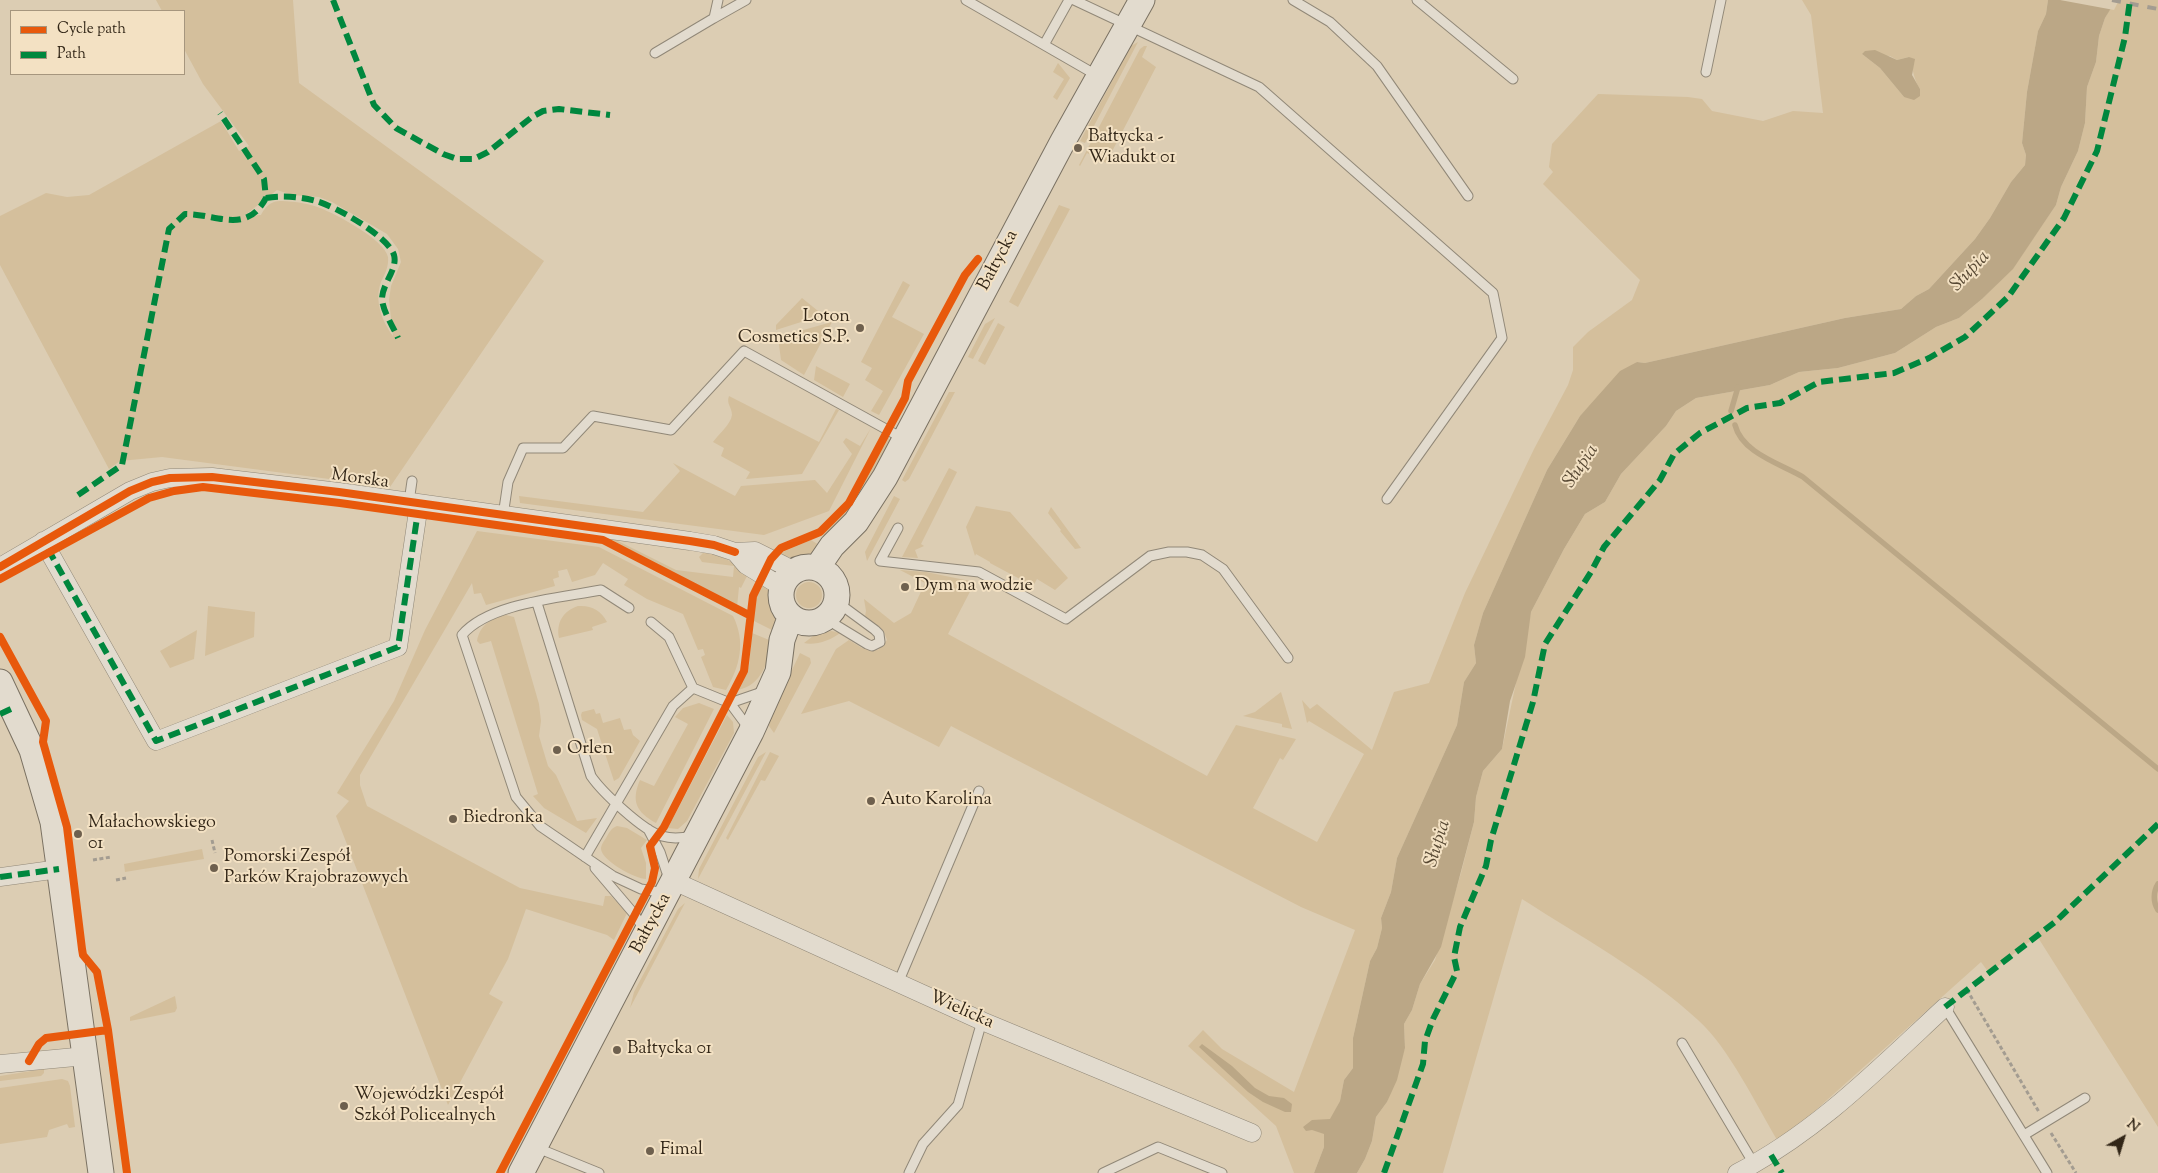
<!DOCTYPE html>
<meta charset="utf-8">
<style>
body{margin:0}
#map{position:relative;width:2158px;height:1173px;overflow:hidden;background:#dccdb3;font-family:"Sorts Mill Goudy",serif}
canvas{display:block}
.legend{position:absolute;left:10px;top:10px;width:175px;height:65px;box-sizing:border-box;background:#f3e1c3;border:1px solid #a6967e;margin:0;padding:6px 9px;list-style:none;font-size:15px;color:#322617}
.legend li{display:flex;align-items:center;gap:10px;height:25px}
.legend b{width:25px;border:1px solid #a6967e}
.north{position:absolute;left:2098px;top:1113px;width:50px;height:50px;-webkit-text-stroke:4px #f3e1c3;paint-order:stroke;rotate:39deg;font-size:14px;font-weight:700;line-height:20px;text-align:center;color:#322617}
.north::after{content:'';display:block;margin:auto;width:18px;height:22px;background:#322617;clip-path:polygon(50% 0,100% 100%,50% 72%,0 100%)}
</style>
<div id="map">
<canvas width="2158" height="1173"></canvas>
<ul class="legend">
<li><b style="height:6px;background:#e8590c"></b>Cycle path</li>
<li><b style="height:6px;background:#00873e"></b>Path</li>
</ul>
<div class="north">N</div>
</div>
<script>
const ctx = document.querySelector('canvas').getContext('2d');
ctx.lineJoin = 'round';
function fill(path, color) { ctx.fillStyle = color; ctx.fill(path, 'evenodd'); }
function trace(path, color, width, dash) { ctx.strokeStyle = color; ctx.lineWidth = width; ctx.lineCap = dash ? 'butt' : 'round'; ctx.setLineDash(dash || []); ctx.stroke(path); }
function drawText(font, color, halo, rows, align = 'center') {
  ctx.font = font + ' "Sorts Mill Goudy",serif'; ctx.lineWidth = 4; ctx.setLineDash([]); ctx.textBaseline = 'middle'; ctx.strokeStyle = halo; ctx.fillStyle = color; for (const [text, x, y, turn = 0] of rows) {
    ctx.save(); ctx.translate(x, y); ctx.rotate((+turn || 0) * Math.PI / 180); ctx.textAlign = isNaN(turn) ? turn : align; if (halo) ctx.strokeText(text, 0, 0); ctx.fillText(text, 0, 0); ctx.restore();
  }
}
const green = new Path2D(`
 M156,0H293L299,83L544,261L390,487L162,457L120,461L109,469L0,265V216L46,193L67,197L89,195L221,121L239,151L249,146L203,84L184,49V11H162ZM277,190L292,195L319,197L332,202L387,234L398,249L401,262L391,286L389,300L393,336C382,321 374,301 381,282C385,274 389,266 388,257C385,240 336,214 320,208C311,204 283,199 274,202C268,204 264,209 261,215L244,216Z
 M1802,0H2048L2046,14L2038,31L2027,92L2022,143L2026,155L2025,165L2011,182L1990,218L1975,239L1929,289L1916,296L1901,309L1845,318L1645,363L1637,362L1580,416L1547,470L1483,613L1474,645L1476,663L1464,682L1457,725L1397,858L1391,892L1381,918L1382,928L1377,948L1370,961L1353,1038V1068L1344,1080L1340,1101L1324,1133V1147L1314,1173H1294L1276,1126L1188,1046L1203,1030L1222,1049L1294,1092L1355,930L1301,907L951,726L939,747L849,701L801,714L836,649L849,640L862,648L878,650L887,640L884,632L865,616L866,611L864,599L894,623L911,613L925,583L900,570L926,572L975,582L948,634L1207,776L1236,725L1296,739L1283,760L1280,758L1253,808L1317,842L1364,754L1309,721L1307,723L1302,700L1310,709L1317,704L1372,750L1394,692L1429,683L1465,593L1534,449L1568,385L1573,370V347L1588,332L1632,300L1640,280L1543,184L1553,172L1549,167L1552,144L1598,94L1688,97L1702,99L1712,111L1763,121L1793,111L1823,113L1811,15ZM1862,54L1890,56L1897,60L1909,57C1914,69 1912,76 1920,89L1904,97L1880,68Z
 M2115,0H2158V1127L2037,936L1989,973L1981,962L1779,1143C1756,1105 1730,1049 1698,1020C1646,972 1581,937 1522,899L1443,1173H1357L1365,1159L1372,1141L1376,1117L1387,1102L1405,1048L1404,1024L1412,1010L1420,984L1435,960L1461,873L1474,822L1476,797L1483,771L1502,749L1531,612L1564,549L1585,514L1605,502L1621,474L1666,426L1676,411L1696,398L1770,385L1799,372L1838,368L1895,353L1936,327L1959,318L1982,299L2013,268L2056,205L2061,187L2078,151L2085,123L2087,87L2096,62L2099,36L2105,18Z
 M1138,42L1085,143L1080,141L1131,46Z
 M1144,46H1147L1142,57L1156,67L1106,163L1087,153L1080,166L1079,165L1140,49Z
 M1058,63L1070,78L1057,100L1053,97L1064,79L1053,72Z
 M1059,205L1070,209L1018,307L1009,302Z
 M903,281L910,285L892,317L924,334L879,415L871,411L883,391L865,380L872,368L861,362Z
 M802,298L823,315L776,330V325Z
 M995,318L973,359L968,357L985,324Z
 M832,322L804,375L781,360L778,337Z
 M998,323L1005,327L985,365L978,361Z
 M816,366L850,384L843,397L814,380Z
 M949,392H955L909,479L905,482L902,480Z
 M729,396L819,442L836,409L839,410L802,474L746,479L750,472L721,456L724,448L713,442C718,435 731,424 732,415C732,407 726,404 729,396Z
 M871,428L829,511L764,535L520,503L519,496L643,512L680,471L673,463L735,496L741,486L815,480L827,493L852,454L843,442L846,438L860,446Z
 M888,437L892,442L891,446L830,539L822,534L852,504Z
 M949,468L957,472L921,544L924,546L915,550L918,558L902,557Z
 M894,496L900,499L867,561L865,552Z
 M976,506L1010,512L1068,578L1055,590L1037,579L1033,586L990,563V562L976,554L975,556L966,527Z
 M1051,507L1081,548L1075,549L1060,531L1061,530L1048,513Z
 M477,531L599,547L733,616C746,642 740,666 726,690L713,687L701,657L705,655L703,649L698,650L683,614L647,599L624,585L628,579L603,563L595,575L572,582L567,569L558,571L559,577L553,579L555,586L486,605L481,593L474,594L472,583L360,775V785L367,806L520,888L603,906L605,896H611L627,913L614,940L607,935L526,909L508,959L489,994L503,1002L448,1105L336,816L349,801L337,793L394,701L425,630Z
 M604,537L612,538L676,570L733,577L734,566L702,562L699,557L703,553C717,551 737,566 749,572L741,588L739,587L737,607Z
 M811,540L824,548C808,555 795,561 778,554Z
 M764,580C777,596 778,611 776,632L752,620L755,597Z
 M796 595a13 13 0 1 1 26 0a13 13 0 1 1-26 0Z
 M208,606L255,612L254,637L205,656Z
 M578,606C591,605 601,610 607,622L592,627L593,630L559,638C556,623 563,611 578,606Z
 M506,615L514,617L539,704L541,721L539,736L548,766L556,775L577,821L597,818L586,833L544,808L533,796L538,794L491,641L480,644L477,641C480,625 491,618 506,615Z
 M197,630L194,659L170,668L160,651Z
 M832,631L840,633C832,640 814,646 804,643L817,633Z
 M752,633L774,642C767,662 762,685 738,690L749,666Z
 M800,653L810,658L811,663L774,733L769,726L770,717Z
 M1281,692L1292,729L1282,727V724L1243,716L1255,712Z
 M699,703L714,709L656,823C636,812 631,801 640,780L654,786L688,724L675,717L683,708Z
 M594,709L596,714L600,713L603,723L620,718L624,730L631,729L633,735L640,741L619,778L614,781L597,729L582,720L581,715L582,712Z
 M727,715L733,722L734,733L687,821L678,829L668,828Z
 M766,752L698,879L699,869L758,757Z
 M770,752L779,756L765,781L761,780L728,840L726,838Z
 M617,826L627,828L647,840L641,848L646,863V879C636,879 602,861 601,849C601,845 604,841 606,838C609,833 611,828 617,826Z
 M202,849L204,859L125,872L124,864Z
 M685,903L630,1008L634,992L678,909Z
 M175,996L177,1008L175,1012L130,1021V1017Z
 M44,1069V1073L41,1076L0,1081V1076Z
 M62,1079L68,1081L70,1086L75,1127L69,1128L67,1124L49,1130L47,1137L0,1144V1088Z`);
const water = new Path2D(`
 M2048,0H2116L2105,18L2099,36L2096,62L2087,87L2085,123L2078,151L2061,187L2056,205L2013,269L1982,299L1959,318L1936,327L1895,353L1838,368L1799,372L1770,385L1696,398L1676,411L1666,426L1621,474L1605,502L1585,514L1564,549L1531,612L1525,657L1510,701L1502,749L1483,771L1476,797L1474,822L1441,947L1420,984L1412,1010L1404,1024L1405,1048L1397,1080L1387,1102L1376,1117L1372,1141L1365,1159L1357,1173H1314L1324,1147V1134L1312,1130L1306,1131L1303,1127L1312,1120L1330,1119L1340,1101L1344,1080L1353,1068V1038L1370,961L1377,948L1382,928L1381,918L1391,892L1397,858L1457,725L1464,682L1476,663L1474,645L1483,613L1547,470L1580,416L1620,371L1637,362L1645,363L1845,318L1901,309L1916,296L1929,289L1975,239L1990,218L2011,182L2025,165L2026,155L2022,143L2027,92L2038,31L2046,14Z
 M1875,50L1897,60L1909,57L1915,59L1912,75L1920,89V96L1914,100L1904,97L1880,68L1862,54L1865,51Z
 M1202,1044L1232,1066L1255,1088L1269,1096L1284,1098L1292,1104L1291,1112H1285L1263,1102L1248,1092L1199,1047Z`);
const pier = new Path2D(`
 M2060,0H2119L2114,10Z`);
const stream = new Path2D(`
 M1731,411L1738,387
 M1735,425C1742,453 1781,464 1803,477L2158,769
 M2158,884C2153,892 2153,902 2158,910`);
const path = new Path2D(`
 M212,840L215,853
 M93,860L111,857
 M116,880L126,878
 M1967,990L2039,1112
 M2051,1133L2076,1173`);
const lane = new Path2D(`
 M966,0L1098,76
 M1074,0L1259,87L1493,293L1502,338L1387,499
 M1293,0L1330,22L1377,66L1468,196
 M1417,0L1513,79
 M714,18L746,0
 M1045,43L1069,0
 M655,53L714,18L718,0
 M1706,72L1721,0
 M409,502L412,481
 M503,516L508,482L523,448H563L593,416L671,430L744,351L904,439
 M898,528L880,561L979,572L1066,619L1150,556L1169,552H1187L1202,555L1223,569L1288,658
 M537,603L591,776C602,792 643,831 662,836C672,839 684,838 694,835
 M629,608L601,590C560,598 489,603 462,635L516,797L540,826L613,876L641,889L665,893
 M826,619L867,644L872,646L880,642L879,634L875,630L837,602
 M651,622L669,637L693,688L730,703L750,730
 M730,703L765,691
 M648,829L660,852L669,879
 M585,857L673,706L693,688
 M595,868L635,915L644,930
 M898,983L979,791
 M1945,1007L2047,1173
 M1682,1043L1754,1164
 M2024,1135L2085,1098
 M535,1147L599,1173
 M909,1173L923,1144L958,1105L982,1021
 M1103,1173L1158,1147L1222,1173`);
const street = new Path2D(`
 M43,541L156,741L398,647L419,504
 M0,567L130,491L152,482L170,478L212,477L339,492L690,541L714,545L735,552
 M782,587L746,565L735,552L755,551L795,571
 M0,877L59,869
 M674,881L982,1021L1252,1133
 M0,1064L86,1056
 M1737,1173C1817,1132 1879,1068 1945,1007`);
const secondary = new Path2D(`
 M781 595a28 28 0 1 1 56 0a28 28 0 1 1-56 0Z
 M817,568L832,546L856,522L885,477L1063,141L1142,0
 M0,682L32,750L53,822L101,1173
 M521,1173L751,732L778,672L782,640L790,618`);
const rail = new Path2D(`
 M2112,0L2158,9`);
const quiet = new Path2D(`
 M333,0L374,105L396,128L443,154L457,159H474L488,152L532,117L543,111L559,109L610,115
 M266,198C281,195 301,197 316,201C335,206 388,236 394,255C398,269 382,284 382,299C383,312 393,326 398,338
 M78,495L122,465L169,229L185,214C218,214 246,235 266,198L264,179L220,113
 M48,549L156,741L398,647L418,511
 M0,714L13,708
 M0,877L59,869
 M1945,1007L2055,922L2158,824
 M1771,1155L1782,1173
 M1384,1173L1423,1064L1425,1041L1433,1019L1457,971L1454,957L1460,927L1486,866L1491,840L1533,702L1545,644L1591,572L1604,547L1660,480L1674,454L1700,433L1747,408L1780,403L1819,382L1894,373L1929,358L1965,337L2008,297L2064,218L2097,151L2125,37L2130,0`);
const cycleway = new Path2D(`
 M0,567L130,491L152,482L170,478L212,477L339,492L690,541L714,545L735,552
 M0,579L149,498L174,491L203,487L340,503L603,540L749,615
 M0,637L46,721L43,742L67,827L82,949L83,955L97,972L108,1030L127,1173
 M29,1061L39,1044L46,1038L108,1030
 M500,1173L652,882L655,868L650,846L664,827L744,671L753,596L771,559L781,548L820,532L849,503L905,398L908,381L965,275L978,259`);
const markers = [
 [1078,148,5,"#6e604e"],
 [860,328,5,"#6e604e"],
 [905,587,5,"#6e604e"],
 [557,750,5,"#6e604e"],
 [871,801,5,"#6e604e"],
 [453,819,5,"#6e604e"],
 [78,834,5,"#6e604e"],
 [214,868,5,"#6e604e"],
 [617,1050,5,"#6e604e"],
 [344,1106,5,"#6e604e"],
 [650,1151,5,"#6e604e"]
];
const poiNames = [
 ["Bałtycka -",1088,138],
 ["Wiadukt 01",1088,159],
 ["Loton",850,318,"right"],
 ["Cosmetics S.P.",850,339,"right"],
 ["Dym na wodzie",915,587],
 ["Orlen",567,750],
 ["Auto Karolina",881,801],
 ["Biedronka",463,819],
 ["Małachowskiego",88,824],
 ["01",88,845],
 ["Pomorski Zespół",224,858],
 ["Parków Krajobrazowych",224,879],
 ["Bałtycka 01",627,1050],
 ["Wojewódzki Zespół",354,1096],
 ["Szkół Policealnych",354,1117],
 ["Fimal",660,1151]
];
const streetNames = [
 ["Bałtycka",999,261,-62],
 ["Morska",360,480,8],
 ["Bałtycka",652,924,-62],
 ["Wielicka",961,1011,24]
];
const waterNames = [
 ["Słupia",1971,272,-46],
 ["Słupia",1582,467,-56],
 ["Słupia",1439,844,-73]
];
fill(green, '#d4bf9c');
fill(water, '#bba786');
fill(pier, '#dccdb3');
trace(stream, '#bba786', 5.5);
trace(lane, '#918878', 11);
trace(street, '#918878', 19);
trace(secondary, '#7a7162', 27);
trace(path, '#a39c91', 3, [4, 2.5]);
trace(lane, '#e2dbce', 9);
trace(street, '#e2dbce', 18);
trace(secondary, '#e2dbce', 25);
trace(rail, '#a39c91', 4, [9, 9]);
trace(quiet, '#00873e', 6, [12, 6]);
trace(cycleway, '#e8590c', 8);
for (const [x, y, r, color] of markers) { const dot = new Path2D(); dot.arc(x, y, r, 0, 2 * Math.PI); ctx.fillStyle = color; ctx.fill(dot); trace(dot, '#f3e1c3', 2); }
drawText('18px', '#322617', '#f3e1c3', poiNames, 'left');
drawText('18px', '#322617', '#f3e1c3', streetNames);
drawText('italic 19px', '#574833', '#f3e1c3', waterNames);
</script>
